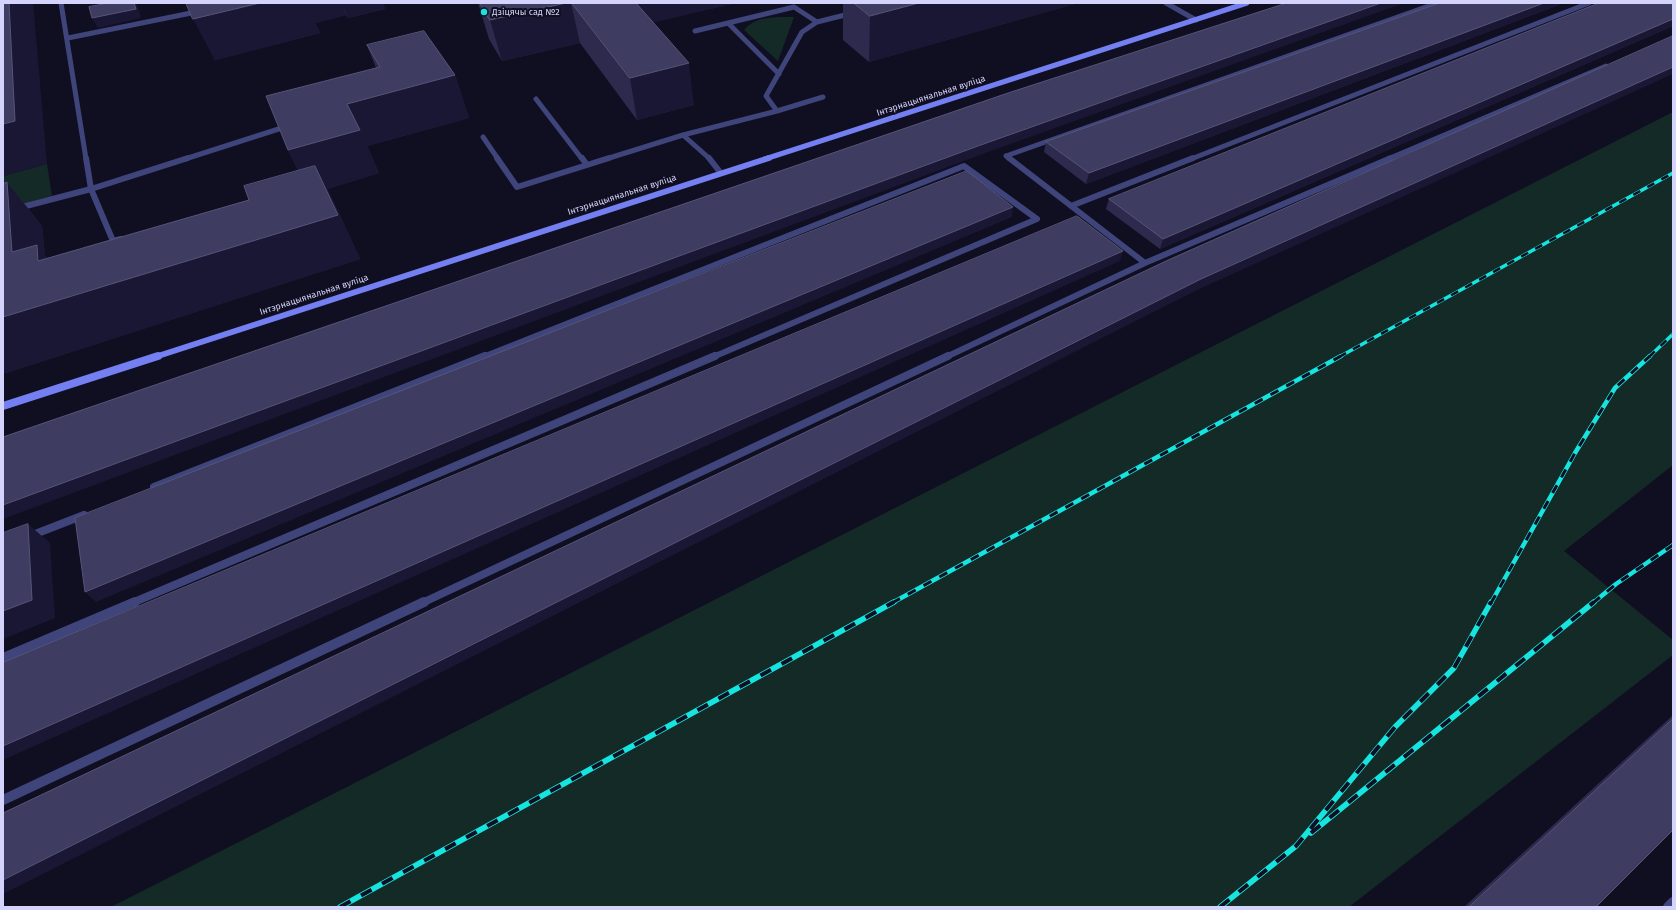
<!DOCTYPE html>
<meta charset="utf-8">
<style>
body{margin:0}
#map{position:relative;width:1676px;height:910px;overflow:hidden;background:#100f21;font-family:"Fira Sans",sans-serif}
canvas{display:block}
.frame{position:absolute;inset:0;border:4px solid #d3d3fb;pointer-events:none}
</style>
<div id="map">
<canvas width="1676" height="910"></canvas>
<div class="frame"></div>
</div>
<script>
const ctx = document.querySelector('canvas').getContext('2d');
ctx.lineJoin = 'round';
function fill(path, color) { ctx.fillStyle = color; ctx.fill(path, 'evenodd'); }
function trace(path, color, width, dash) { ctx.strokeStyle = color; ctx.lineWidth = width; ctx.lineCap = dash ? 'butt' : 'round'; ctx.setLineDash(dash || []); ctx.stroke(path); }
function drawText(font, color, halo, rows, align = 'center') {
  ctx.font = font + ' "Fira Sans",sans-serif'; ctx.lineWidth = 4; ctx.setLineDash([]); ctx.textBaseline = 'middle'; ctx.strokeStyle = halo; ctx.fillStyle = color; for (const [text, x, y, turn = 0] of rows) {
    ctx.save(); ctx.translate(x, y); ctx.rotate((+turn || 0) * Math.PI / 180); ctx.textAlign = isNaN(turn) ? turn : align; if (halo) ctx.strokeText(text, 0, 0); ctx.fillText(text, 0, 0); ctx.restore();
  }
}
const green = new Path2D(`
 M778,17H794L778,61L744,30C753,19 765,18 778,17Z
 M1673,112V465L1564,551L1673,640V655L1349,907H111Z
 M47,164L52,196L3,209V176Z`);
const laneFar3 = new Path2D(`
 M61,3L86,159
 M1166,3L1196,20
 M729,24L779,74
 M695,31L794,7L817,22
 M68,38L201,11
 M536,99L582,159
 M777,111L823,97
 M483,137L498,159
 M1006,156L1437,3
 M1006,156L1010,159
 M185,159L288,126
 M606,159L683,135
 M710,159L683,135L777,111L766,96L802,32L817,22L853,13
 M1191,159L1589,3
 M1388,159L1606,66`);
const laneFar2 = new Path2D(`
 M86,158L91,189L188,158
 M497,158L517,187L587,165
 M582,158L587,165L609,158
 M709,158L720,172
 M1009,158L1145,263
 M1071,206L1193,158
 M3,212L91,189L113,241L121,239
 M483,357L964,166L1037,219L713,357
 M946,357L1145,263L1391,158`);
const laneFar1 = new Path2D(`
 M154,487L485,356
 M30,536L84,515
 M132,603L715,356
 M422,603L948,356`);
const lane = new Path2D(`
 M3,658L135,602
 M3,800L424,602
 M1668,907L1673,902`);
const secondaryFar2 = new Path2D(`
 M765,159L1247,3`);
const secondaryFar1 = new Path2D(`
 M155,357L769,158`);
const secondary = new Path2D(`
 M3,406L158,356`);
const railFar2 = new Path2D(`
 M1339,357L1673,173
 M1649,357L1673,334`);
const railFar1 = new Path2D(`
 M892,603L1341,356
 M1491,603L1575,453L1615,388L1650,356
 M1593,603L1616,584L1673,545`);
const rail = new Path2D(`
 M1311,833L1594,602
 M340,907L894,602
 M1220,907L1296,846L1395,727L1454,668L1491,602`);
const wall = new Path2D(`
 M186,3H383L385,9L348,18L346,15L315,23L320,33L215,60Z
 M478,3H736L653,22L694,105L637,120L580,43L502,61L489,39Z
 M843,3H1078L869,62L843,40Z
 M1440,3H1564L1086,184L1044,152L1046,142Z
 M1673,3V26L1160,249L1106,209L1109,199Z
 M367,45L455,75L469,118L367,146L379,173L327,189L337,209L360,259L3,374L7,182L42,226L45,256L48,259L249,200L298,170L288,150L376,68Z
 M1673,715V830L1596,907H1464Z`);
const shadedWall = new Path2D(`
 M9,3H33L47,164L3,176V124Z
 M134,3H136L138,8L141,18L98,28L92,18Z
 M260,3H341L346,15L315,23L320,33L215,60L193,19Z
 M341,3H383L385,9L348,18Z
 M566,3H571L580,43L502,61L490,20Z
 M625,3H736L630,28Z
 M919,3H1078L869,62L870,16Z
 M1381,3H1404L977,156L3,519V505L978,146Z
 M1544,3H1564L1086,184L1089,173Z
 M1673,19V26L1160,249L1163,239Z
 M689,63L694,105L637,120L630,78Z
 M1673,67V74L1197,290L3,894V880L1201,279Z
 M455,75L469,118L367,146L379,173L327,189L337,209L360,259L3,374V317L12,252L7,182L42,226L45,256L73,289L310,193L288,150L347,104Z
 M1013,207L1012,217L96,602L85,592Z
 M1123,251L1120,261L3,760V746Z
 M28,524L50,543L55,618L3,639V611Z`);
const building = new Path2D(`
 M3,3H9L15,121L3,124Z
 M109,3H134L136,9L92,18L89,7Z
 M186,3H260L193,19Z
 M480,3H566L490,20Z
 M572,3H636L689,63L630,78Z
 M854,3H919L870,16Z
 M1287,3H1381L978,146L3,505V437L1008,93Z
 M1440,3H1544L1089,173L1046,142Z
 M1599,3H1673V19L1163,239L1109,199Z
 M424,31L455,75L347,104L360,130L288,150L266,96L380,67L367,45Z
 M1673,36V67L1201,279L3,880V813L1166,261Z
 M315,166L338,215L3,317V184L7,182L12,252L37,245L38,261L249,200L244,186Z
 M967,171L1013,207L85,592L75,518Z
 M1077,216L1123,251L3,746V663Z
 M28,524L32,600L3,611V533Z
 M1673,719V830L1596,907H1469Z`);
const markers = [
 [484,12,4,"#16e4e0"]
];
const farPoinames = [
 ["Дзіцячы сад №2",492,12]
];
const farStreetnames = [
 ["Інтэрнацыянальная вуліца",931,96,-18],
 ["Інтэрнацыянальная вуліца",622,195,-18],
 ["Інтэрнацыянальная вуліца",314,295,-18]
];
fill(green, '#132a26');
trace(laneFar3, '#3f447b', 5);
trace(laneFar2, '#3f447b', 6);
trace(laneFar1, '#3f447b', 8);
trace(lane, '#3f447b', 10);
trace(secondaryFar2, '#747ff1', 5);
trace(secondaryFar1, '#747ff1', 6);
trace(secondary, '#747ff1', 8);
trace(railFar2, '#16e4e0', 3.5);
trace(railFar1, '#16e4e0', 4.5);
trace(rail, '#16e4e0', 5.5);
trace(railFar2, '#100f21', 2.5, [8]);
trace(railFar1, '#100f21', 3, [9]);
trace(rail, '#100f21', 4, [12]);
fill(wall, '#2d2a4d');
fill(shadedWall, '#1a1734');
fill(building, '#3e3c60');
trace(building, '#565478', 1);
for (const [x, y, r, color] of markers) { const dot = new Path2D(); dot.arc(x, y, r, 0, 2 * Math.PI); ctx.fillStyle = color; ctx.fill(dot); trace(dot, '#100f21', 1.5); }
drawText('9px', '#d3d3fb', '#100f21', farPoinames, 'left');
drawText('9px', '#d3d3fb', '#100f21', farStreetnames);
</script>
